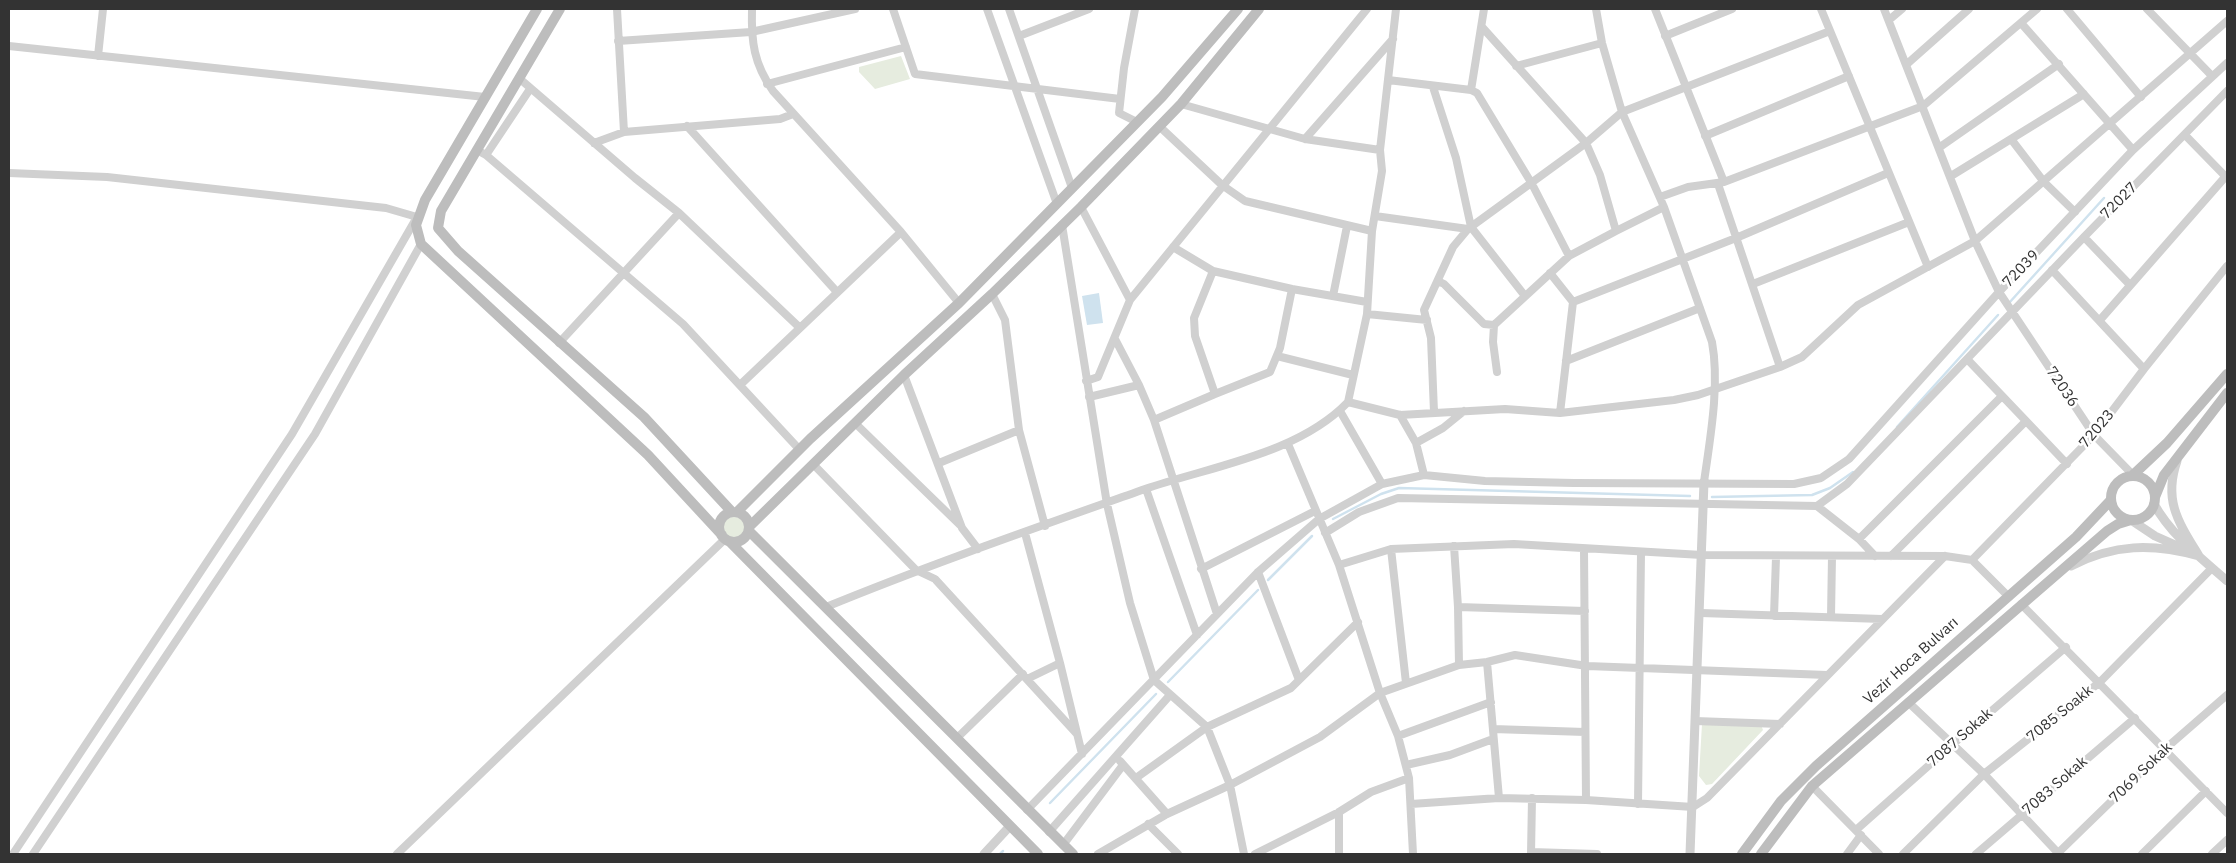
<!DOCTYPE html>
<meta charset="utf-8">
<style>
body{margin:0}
#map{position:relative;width:2236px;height:863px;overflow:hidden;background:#fff;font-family:"IBM Plex Sans",sans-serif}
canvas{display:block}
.frame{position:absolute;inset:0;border:10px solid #333;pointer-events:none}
</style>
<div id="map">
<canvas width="2236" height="863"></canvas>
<div class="frame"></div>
</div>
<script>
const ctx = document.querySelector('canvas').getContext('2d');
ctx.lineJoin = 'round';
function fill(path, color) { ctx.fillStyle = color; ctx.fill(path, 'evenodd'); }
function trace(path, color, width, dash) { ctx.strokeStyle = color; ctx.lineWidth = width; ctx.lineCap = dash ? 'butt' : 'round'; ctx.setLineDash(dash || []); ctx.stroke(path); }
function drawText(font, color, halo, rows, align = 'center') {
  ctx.font = font + ' "IBM Plex Sans",sans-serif'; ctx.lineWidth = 5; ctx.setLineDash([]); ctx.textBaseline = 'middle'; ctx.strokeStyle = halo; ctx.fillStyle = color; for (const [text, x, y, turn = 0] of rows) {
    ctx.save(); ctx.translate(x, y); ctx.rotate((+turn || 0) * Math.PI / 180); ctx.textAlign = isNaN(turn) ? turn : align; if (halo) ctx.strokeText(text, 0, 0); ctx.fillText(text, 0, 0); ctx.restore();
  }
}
const green = new Path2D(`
 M901,56L910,79L875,89L859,72V67Z
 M723 528a11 11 0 1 1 22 0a11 11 0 1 1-22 0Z
 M1702,724L1761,725L1763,730L1712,784L1706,785L1699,776Z`);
const water = new Path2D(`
 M1099,293L1103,323L1087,325L1082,296Z`);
const stream = new Path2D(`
 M2009,303L2104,198
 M1897,427L1998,315
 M1712,497L1812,495L1830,488L1853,472
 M1333,519L1381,494L1399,488L1690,496
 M1268,580L1312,536
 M1168,682L1258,590
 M1050,803L1156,694
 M1000,854L1003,851`);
const minor = new Path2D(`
 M617,9L624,132
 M752,9C751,42 754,64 773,91L901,232L959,303
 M893,9L915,74L1120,99
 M987,9L1057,204
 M1009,9L1072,188
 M1135,9L1124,68L1119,113L1137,122
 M1596,9L1602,43L1622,112L1664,207L1712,342C1720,385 1710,439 1704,482
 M1655,9L1724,182
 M1821,9L1928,267
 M1884,9L1975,241L1999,292L2094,435L2133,475
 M2067,9L2141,97
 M2147,9L2212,76
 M1889,20L1902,9
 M2021,23L2133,150
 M1482,27L1586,143L1600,175L1616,231L1664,207
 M1019,36L1089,9
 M1665,36L1732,9
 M618,41L751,32L855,9
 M9,46L485,97
 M98,56L103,9
 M1907,64L1969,9
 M1516,66L1602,43
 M520,79L635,178L679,213L799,327
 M1388,80L1471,90L1477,93L1532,184L1569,256
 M767,84L906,47
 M1433,87L1456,158L1471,227L1525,296
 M1471,90L1484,9
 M1181,104L1305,139L1380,150
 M687,126L837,292
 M1159,126L1222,185L1245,201L1372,231
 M2185,135L2227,178
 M1705,136L1849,76
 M1305,139L1393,39
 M2011,139L2084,94
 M594,143L624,132L780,119L793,114
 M1940,147L2059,64
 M477,150L486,155L683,324L799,449
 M486,155L530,89
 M9,173L107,177L386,208L417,217L292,434L13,854
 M1951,176L2011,139L2044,182L2075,212
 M1718,184L1780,367
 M1660,197L1688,187L1724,182L1923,106L2037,9
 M1081,207L1130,300
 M1375,216L1468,229
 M1062,225L1107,504L1130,603L1154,680L1207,727L1230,785L1244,854
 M2084,237L2130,285
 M1173,247L1213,271L1292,289L1367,302
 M2052,270L2144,369
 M1550,273L1573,302L1736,238L1888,173
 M1438,281L1444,284L1484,324L1494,325L1493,342L1497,372
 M1753,284L1909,222
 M992,294L1005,320L1019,430L1045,526
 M1333,296L1347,226
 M1367,314L1427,320
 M2100,320L2226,176
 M1494,325L1569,256L1616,231
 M1115,339L1139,385L1154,420L1217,614
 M559,343L679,213
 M1277,356L1353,375
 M1968,360L2067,464
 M1566,361L1700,308
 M904,375L962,528L978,549
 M1086,381L1098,377L1130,300L1367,9
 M740,385L901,232
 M1215,394L1270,372L1280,348L1292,289
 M1089,397L1139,385
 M1348,402L1400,415L1505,409L1560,413L1573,302
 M1340,411L1382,484
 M1434,412L1431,338L1424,310L1453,247L1468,229L1586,143L1622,112L1830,31
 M1560,413L1674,400L1698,395L1780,367L1802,357L1858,305L1975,241L2227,21
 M1400,415L1416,443
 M1154,420L1215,394L1195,336L1194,318L1213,271
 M855,423L961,526
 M1288,444L1339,565L1380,693L1398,736L1409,778L1413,854
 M939,463L1019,430
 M813,464L916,570L935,579L1077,734
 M1424,475L1416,443L1443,428L1464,411
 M1146,489L1197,635
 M1817,506L1859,539L1875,556
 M1025,533L1060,663L1082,754
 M1325,533L1359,512L1398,498L1817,506L1847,484L2084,237L2227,91
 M1859,539L2002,396
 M1454,546L1458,607L1585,611
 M1391,549L1406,683
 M1584,549L1586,800
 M1891,556L2026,421
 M1972,560L2009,597
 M1339,565L1391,549L1514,544L1702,555L1945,556L1972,560L2094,435L2144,369L2227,266
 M1201,569L1315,511
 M1258,572L1299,680
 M2021,604L2227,813
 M826,607C931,564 1038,527 1145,489C1212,466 1298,454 1348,402L1367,314L1372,231L1382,171L1380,150L1396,9
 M1458,607L1459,665
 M1701,613L1882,619
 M1774,616L1776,557
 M1831,617L1832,556
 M1487,662L1499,798
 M1027,679L1060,663
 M1908,702L1984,774L2059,854
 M1695,721L1780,724
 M1493,729L1585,732
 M1398,736L1491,702
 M957,738L1023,674
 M1120,761L1167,814
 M1406,765L1450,755L1493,739
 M1136,778L1207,727L1291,688L1358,622
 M1812,786L1879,854
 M1411,804L1499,798L1586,800L1693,807L1707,798L1945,556
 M1638,804L1641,553
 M1027,810L1258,572L1319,519L1382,484L1424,475L1485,481L1574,483L1794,484L1821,478L1849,459L1999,292L2133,150L2227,63
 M1148,824L1178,854
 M1856,830L1953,744L2066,647
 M1049,832L1170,695
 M1063,845L1123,765
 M1531,852L1597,854
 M33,854L315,434L421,244
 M397,854L725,539
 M1098,854L1167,814L1230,785L1320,737L1380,693L1459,665L1487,662L1515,655L1587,666L1827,675
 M1255,854L1339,812L1371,792L1409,778
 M1339,854V812
 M1531,854L1532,798
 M1847,854L1861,835
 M1903,854L1984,774L2100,682L2212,568
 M1976,854L2135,718
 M2057,854L2165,749L2227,695
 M2142,854L2206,791
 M2212,854L2227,840`);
const tertiary = new Path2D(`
 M2177,461C2163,501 2179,523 2199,556
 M2154,504C2171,535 2201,558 2227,581
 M2131,520L2155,536L2182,548
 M2071,566C2114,544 2152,543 2199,556
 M984,854L1010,826
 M1690,854L1704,482`);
const secondary = new Path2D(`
 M537,9L425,200L416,225L421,244L648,455L722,535
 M560,9L441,211L438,228L458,251L644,417L732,512
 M2133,475L2167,443L2227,374
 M2111 498a22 22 0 1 1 44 0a22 22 0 1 1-44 0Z
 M2155,497L2164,475L2227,393
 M737,512L810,439L959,303L1162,97L1238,9
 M719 527a15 15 0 1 1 30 0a15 15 0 1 1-30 0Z
 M750,526L904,375L992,294L1081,207L1181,104L1259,9
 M749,531L1073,854
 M729,541L1038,854
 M1742,854L1781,801L1816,766L2076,537L2110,501
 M1761,854L1812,786L2107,531L2118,524L2131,520`);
const streetNames = [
 ["72027",2119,201,-45],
 ["72039",2021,269,-46],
 ["72036",2062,387,56],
 ["72023",2097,429,-50],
 ["Vezir Hoca Bulvarı",1911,661,-42],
 ["7085 Soakk",2060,714,-39],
 ["7087 Sokak",1960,738,-41],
 ["7069 Sokak",2141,773,-44],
 ["7083 Sokak",2055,786,-41]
];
fill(green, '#e6ecdf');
fill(water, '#cfe2ee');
trace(stream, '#cfe2ee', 2.5);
trace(minor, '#d0d0d0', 8);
trace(tertiary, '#d0d0d0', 9);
trace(secondary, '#bdbdbd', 10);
drawText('15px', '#333', '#fff', streetNames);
</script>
